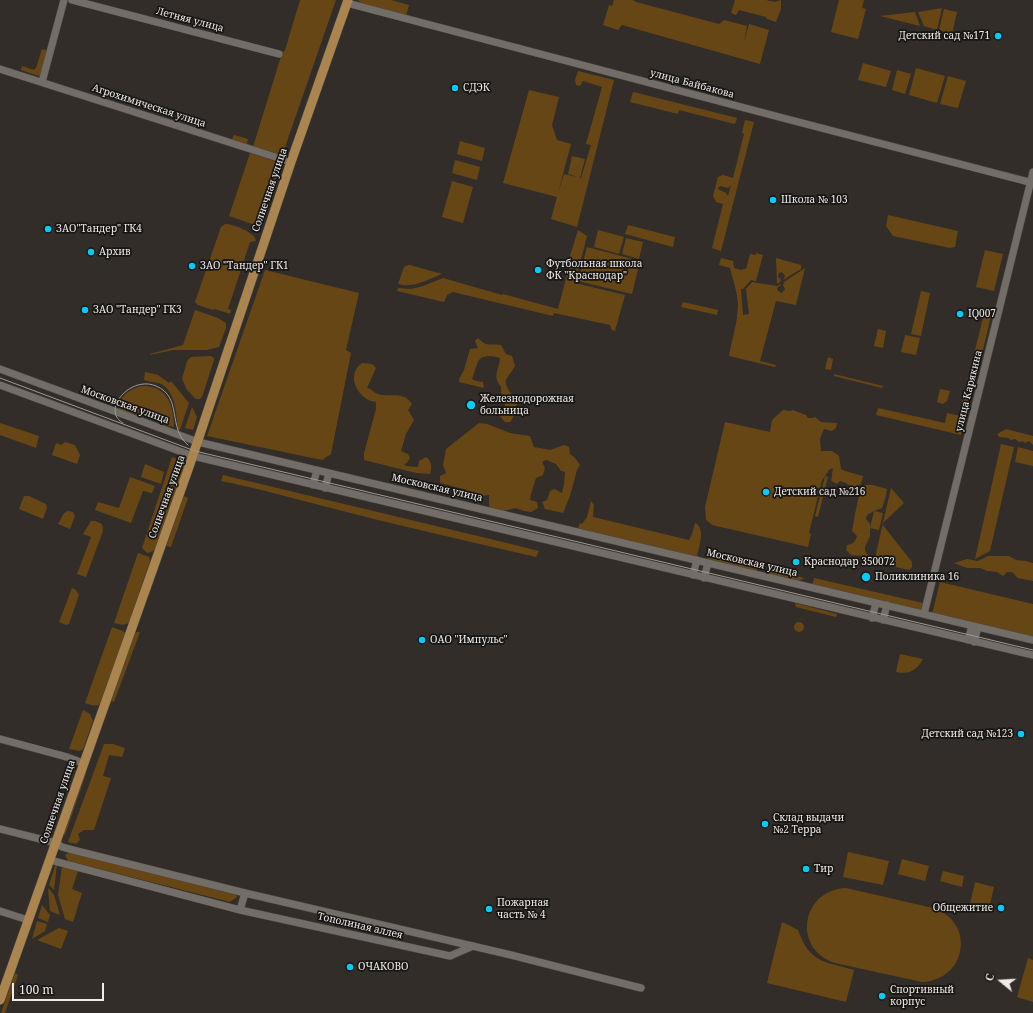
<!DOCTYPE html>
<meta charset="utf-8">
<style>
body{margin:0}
#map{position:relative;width:1033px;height:1013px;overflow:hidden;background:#322d28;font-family:"Noto Serif",serif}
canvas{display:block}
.north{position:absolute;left:981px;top:961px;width:40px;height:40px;-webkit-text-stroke:3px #181614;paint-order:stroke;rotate:288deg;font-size:11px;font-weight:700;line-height:16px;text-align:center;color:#eeebe8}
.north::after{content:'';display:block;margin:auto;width:14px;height:18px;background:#eeebe8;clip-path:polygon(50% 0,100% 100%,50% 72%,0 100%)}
.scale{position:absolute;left:12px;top:983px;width:92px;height:18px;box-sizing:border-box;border:2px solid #eeebe8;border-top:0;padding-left:5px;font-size:12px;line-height:14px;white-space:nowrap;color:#eeebe8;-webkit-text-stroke:3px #181614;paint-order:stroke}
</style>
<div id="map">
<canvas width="1033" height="1013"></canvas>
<div class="north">С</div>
<div class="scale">100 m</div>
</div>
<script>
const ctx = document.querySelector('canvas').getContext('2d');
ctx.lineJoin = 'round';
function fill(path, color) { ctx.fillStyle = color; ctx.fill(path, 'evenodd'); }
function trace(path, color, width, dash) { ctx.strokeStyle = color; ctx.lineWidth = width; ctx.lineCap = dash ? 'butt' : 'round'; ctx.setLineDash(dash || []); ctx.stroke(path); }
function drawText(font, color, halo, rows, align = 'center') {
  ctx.font = font + ' "Noto Serif",serif'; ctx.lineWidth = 3.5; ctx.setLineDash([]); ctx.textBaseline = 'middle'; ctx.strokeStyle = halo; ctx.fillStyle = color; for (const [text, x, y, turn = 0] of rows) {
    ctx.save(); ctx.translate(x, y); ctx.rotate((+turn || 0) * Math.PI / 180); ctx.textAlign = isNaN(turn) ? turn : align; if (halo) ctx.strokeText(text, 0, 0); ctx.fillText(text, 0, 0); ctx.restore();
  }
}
const green = new Path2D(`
 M300,0H336L284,150L276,154L253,147L282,53L285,50Z
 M358,0H391L409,5L406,16L362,4Z
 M614,0H633L636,2L719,24L724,20L747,26L744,42L749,24L769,30L760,64L622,25L618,30L603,25L609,5L612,6Z
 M735,0H766L775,2L781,0V9L776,22L767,19L766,17L739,10L736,15L731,13Z
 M839,0H864L862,8L866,9L858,39L831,32Z
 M942,8L937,30L924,26L918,12Z
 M944,9L957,12L952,34L939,30Z
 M915,12L920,26L880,16Z
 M42,49L48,51L41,75L39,76L21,70L22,66L34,70L36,68Z
 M863,63L891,71L886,87L858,80Z
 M916,68L945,76L937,103L909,95Z
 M897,70L911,74L905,94L892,90Z
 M578,71L614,80L577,227L551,219L557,197L503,183L529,90L559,97L552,125L557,140L571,144L558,193L564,174L581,178L591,145L586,144L602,87L583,81L580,86L576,85L575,80Z
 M948,76L966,81L958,108L940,104Z
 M633,92L737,118L735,124L679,110L678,114L630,102Z
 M745,120L754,122L721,251L712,248L723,204L716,202L713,196L718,177L723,175L733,178L744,134L742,133ZM731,185L728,196L726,193L718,189L720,186L728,188Z
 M234,135L248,139L247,144L232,139Z
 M460,141L485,148L482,161L457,154Z
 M250,153L274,161L277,163L279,171L262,218L257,224H252L229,216Z
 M572,156L585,159L580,178L568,174Z
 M455,160L480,167L477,180L452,173Z
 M452,181L473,187L463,223L442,217Z
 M888,215L958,231L955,247L950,248L893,236L886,226Z
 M225,224C233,224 255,232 256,241L250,242L228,309L231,310L230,314L215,309L213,310L198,305L195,302L221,227Z
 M628,225L675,237L673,247L625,234Z
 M578,230L587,236L575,283L625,295L615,331L612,330L610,325L554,313L553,316L453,292L447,295L444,302L397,291L398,288L411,289L423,286L443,278L502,295L503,294L558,309L571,260L570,256Z
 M598,230L624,237L619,254L594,247Z
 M626,238L643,242L639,259L622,254Z
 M587,247L640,261L632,294L578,281Z
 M985,250L1003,254L994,291L976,287Z
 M756,253L763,255L756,281L751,280L743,289H741L743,315L749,314L746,289L752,282L777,286L781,284V285L778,287L777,289L779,292L782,293L785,289L783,285L784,282L805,268L796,305L776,301L760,361L776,365L775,367L729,356C732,339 738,321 738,304C737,291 733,280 730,268L719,265L721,258L733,261L734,268L742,270L743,269H746L750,254L756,255Z
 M776,258L801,265V269L783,280L785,276L782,272L779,273L778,277L781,279L780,282L777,284Z
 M408,265H410L442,274C429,279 412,289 398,284L404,267Z
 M265,270L359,293L346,350L351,353L331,454L322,460L207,436Z
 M921,291L930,293L921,336L911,334Z
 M683,302L718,310L717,315L681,307Z
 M195,310L218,318L226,323V328L219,347L207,350H173L150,355V354L183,345Z
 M984,314L991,316L969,408L961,406Z
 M878,329L886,331L883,348L874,346Z
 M905,335L920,338L916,355L901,352Z
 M478,338C488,348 488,343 501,345L506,354L512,356L515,366C513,371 508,375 506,380C504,386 514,397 517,403L514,416L510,422H505L499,415L505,405L504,398L501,394V387C492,374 499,372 500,358C495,356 484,354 479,360C477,363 474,374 472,379L476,381L483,382L484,388L459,382V379L464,370L470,349L478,348L475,341Z
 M211,356L214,358V360L202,397L200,399H196L187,390L182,379L187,361L191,357Z
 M828,357L833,359L831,370L825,369Z
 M362,363L372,364L376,368L367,388C372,389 374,393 378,394C390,398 403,390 412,404L408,410L414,420L406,434L401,451L408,454L410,458L407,463L404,464L406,466L418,467L419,461L426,457C432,461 432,467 430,474L416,473L364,460V453L376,409V402C373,401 369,401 367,399C354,391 348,373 362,363Z
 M145,372L158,375L169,383L171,381L189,403L180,430L178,429C176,415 176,394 163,385C158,382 150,382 144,380Z
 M834,374L883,386L882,388L834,376Z
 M142,386C167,385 174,406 174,427L165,425L152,417L153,414L142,410L140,414L127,413L118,409C120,396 129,389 142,386Z
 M940,389L950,391L947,401L943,404L937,402Z
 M192,407L197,417L193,430L185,428Z
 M878,408L945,423L947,413L965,417L961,435L876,415Z
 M783,410L790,411L793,410L806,415L808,418H812L815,417L821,422L837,423L836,428L832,431L824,429L820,439L821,451H832L839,456L841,469L845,471L863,476L861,484L852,488L846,483L840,481L837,484L831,481L833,468L829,470L825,476L828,477L818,517L815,516L825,476L822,480L809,533L811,534L808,547L712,525L706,520L705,507L725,422L770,432L772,420Z
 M0,423L39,436L36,448L0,435Z
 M479,423L487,424L510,433L530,436L534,447L550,450L564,445L569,447L570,454L575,458L580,465L577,470L570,496L563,513L545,509L542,502L547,500L550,491L554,489L562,493L564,484L565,472L561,471L556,464L546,460L542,462L545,468L543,475L536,478L531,494L530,500L537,502L538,508L531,512L524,511L515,508L504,511L490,509L489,503V495C478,495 480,501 466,496L467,490L440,483V476L446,473L443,465L446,449Z
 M1006,429L1033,436V445L1029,441L1025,443L1023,441L1019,442L1015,439L1010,440L1009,438L999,437L997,434Z
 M65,442L75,445L80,455L77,464L52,455L56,443L61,445Z
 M1001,444L1014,447L990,551L975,559Z
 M1018,447L1033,451V466L1015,462Z
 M172,457C179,460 185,461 184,470L155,549L151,552L147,553L142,548Z
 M145,464L164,472L161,484L141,477Z
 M223,475L507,543L539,551L536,557C467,541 396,525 327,507C292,498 257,488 221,481Z
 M130,477L155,486L152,493L143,491L131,523L95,510L98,502L119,508Z
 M866,485H873L887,489L886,496L882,508L874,511L883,513L879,530L870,528L874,511L867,515L866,519L870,524V536L865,547V550L866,553L872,557L871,559L863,556L851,555L846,550L847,545C853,544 855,542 857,536L852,531C855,516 857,500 862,486Z
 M891,488L904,503L882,524L912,562V567L909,570L874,562Z
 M24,496H29L46,504L47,508L43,519L19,509Z
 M184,496L188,498L171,547L167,546V544L183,497Z
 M591,501L594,505L593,517L689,540L692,534L695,523C706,528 699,546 697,557L613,537L578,528L580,523L582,524L587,517Z
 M68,511L73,512L75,516L70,529L58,524L64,513Z
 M91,521H95L102,524L103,531L86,577L77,574L91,537L83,534Z
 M138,553L149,557L150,561L129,623L123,625L114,623Z
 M709,554L752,564L757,566V572L708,561L707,559Z
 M988,556H1009L1016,560L1026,561L1033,563V581L1018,578L1012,572H1007L1003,576L997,572L987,571L980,568H967L954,563L967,559L978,561Z
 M769,569L804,578L798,582L766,574Z
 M814,578L923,603L921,611L812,586Z
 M940,582L1033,604V637L932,614Z
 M72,588L76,590L79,595L69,624L66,625L59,622Z
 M795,603L837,614L836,617L796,607Z
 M794 627a5 5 0 1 1 10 0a5 5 0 1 1-10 0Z
 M112,627L123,631L126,634L100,704C95,707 91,705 85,703Z
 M138,632H140L114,702L111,701L110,699L135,633Z
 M900,654L923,659C917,670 909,675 896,672Z
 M83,710L90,714L93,721L83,749L80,751L69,749Z
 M104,744H113L125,748L122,757L109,755L103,776L111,778L94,830H84L78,834L80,840L76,844L68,842Z
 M85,771L86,774L65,835H62Z
 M70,852L235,893L237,897L230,902L68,861L65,855Z
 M848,852L889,861L883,885L843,877Z
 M902,859L929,866L925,881L898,874Z
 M57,864L54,890L49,885L55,866Z
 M62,866L78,871L72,889L82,893L73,922L65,919L58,895Z
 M943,871L964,876L962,887L940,881Z
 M975,882L994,887L989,909L970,904Z
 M48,888L54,895L60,915L50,911Z
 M846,888L933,908C976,922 967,980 922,982L835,963C792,949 801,890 846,888Z
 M42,905L50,915L48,922L38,918Z
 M37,921L47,924L45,931L32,939Z
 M782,922L798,930C810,963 823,961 854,970L846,1002L767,983Z
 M59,928L68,931L61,949L37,940Z
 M1028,958L1033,960V1002L1017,997Z
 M15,973L18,975L5,1013H1Z`);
const minor = new Path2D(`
 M72,0L279,54
 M347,3C576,64 804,124 1033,183
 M0,69L291,162
 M42,82L64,0
 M0,369L198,442L1033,640
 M0,385L193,456L1033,655
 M313,485L317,470
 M325,488L329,473
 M693,575L697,560
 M704,578L708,563
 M924,614L1033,172
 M872,618L876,603
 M883,620L887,605
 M968,640L972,626
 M974,642L978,627
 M0,739L67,757L83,763
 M0,829L56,843L62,847L73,850L245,893L511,955L641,988
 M50,860L240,910L450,956L473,946
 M240,910L245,893
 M0,911L28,920`);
const major = new Path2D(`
 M0,1000L190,464L291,162L348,0`);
const tram = new Path2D(`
 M0,378L195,451L1033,650
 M123,423C100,410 131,375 156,386C183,397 167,428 188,445`);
const markers = [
 [998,36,4,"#05cbf9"],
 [455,88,4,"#05cbf9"],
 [773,200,4,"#05cbf9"],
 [48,229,4,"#05cbf9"],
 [91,252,4,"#05cbf9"],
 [192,266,4,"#05cbf9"],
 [538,270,4,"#05cbf9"],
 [85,310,4,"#05cbf9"],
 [960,314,4,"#05cbf9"],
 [471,405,5,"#05cbf9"],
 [766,492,4,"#05cbf9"],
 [796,562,4,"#05cbf9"],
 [866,577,5,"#05cbf9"],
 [422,640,4,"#05cbf9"],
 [1021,734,4,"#05cbf9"],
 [765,824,4,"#05cbf9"],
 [806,869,4,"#05cbf9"],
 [1001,908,4,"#05cbf9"],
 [489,909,4,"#05cbf9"],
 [350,967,4,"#05cbf9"],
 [882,996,4,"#05cbf9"]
];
const streetNames = [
 ["Летняя улица",190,20,15],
 ["улица Байбакова",692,84,15],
 ["Агрохимическая улица",149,106,18],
 ["Солнечная улица",270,190,-71],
 ["улица Карякина",969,391,-76],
 ["Московская улица",125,405,20],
 ["Московская улица",437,488,13],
 ["Солнечная улица",167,497,-70],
 ["Московская улица",752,563,13],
 ["Солнечная улица",58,802,-71],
 ["Тополиная аллея",360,926,13]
];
const poiNames = [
 ["Детский сад №171",990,36,"right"],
 ["СДЭК",463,88],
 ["Школа № 103",781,200],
 ["ЗАО\"Тандер\" ГК4",56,229],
 ["Архив",99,252],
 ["Футбольная школа",546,264],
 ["ФК \"Краснодар\"",546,276],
 ["ЗАО \"Тандер\" ГК1",200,266],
 ["ЗАО \"Тандер\" ГК3",93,310],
 ["IQ007",968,314],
 ["Железнодорожная",480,399],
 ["больница",480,411],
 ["Детский сад №216",774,492],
 ["Краснодар 350072",804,562],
 ["Поликлиника 16",875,577],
 ["ОАО \"Импульс\"",430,640],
 ["Детский сад №123",1013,734,"right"],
 ["Склад выдачи",773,818],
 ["№2 Терра",773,830],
 ["Тир",814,869],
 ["Пожарная",497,903],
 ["часть № 4",497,915],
 ["Общежитие",993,908,"right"],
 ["ОЧАКОВО",358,967],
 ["Спортивный",890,990],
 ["корпус",890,1002]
];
fill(green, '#674616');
trace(minor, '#4d4945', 8);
trace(major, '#4d4945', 10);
trace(minor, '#726d67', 7);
trace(major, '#ab854f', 9);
trace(tram, '#9e9a96', 1);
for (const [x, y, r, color] of markers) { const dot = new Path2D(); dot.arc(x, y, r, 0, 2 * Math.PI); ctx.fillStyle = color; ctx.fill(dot); trace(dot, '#181614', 1.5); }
drawText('10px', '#eeebe8', '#181614', streetNames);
drawText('10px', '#eeebe8', '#181614', poiNames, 'left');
</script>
